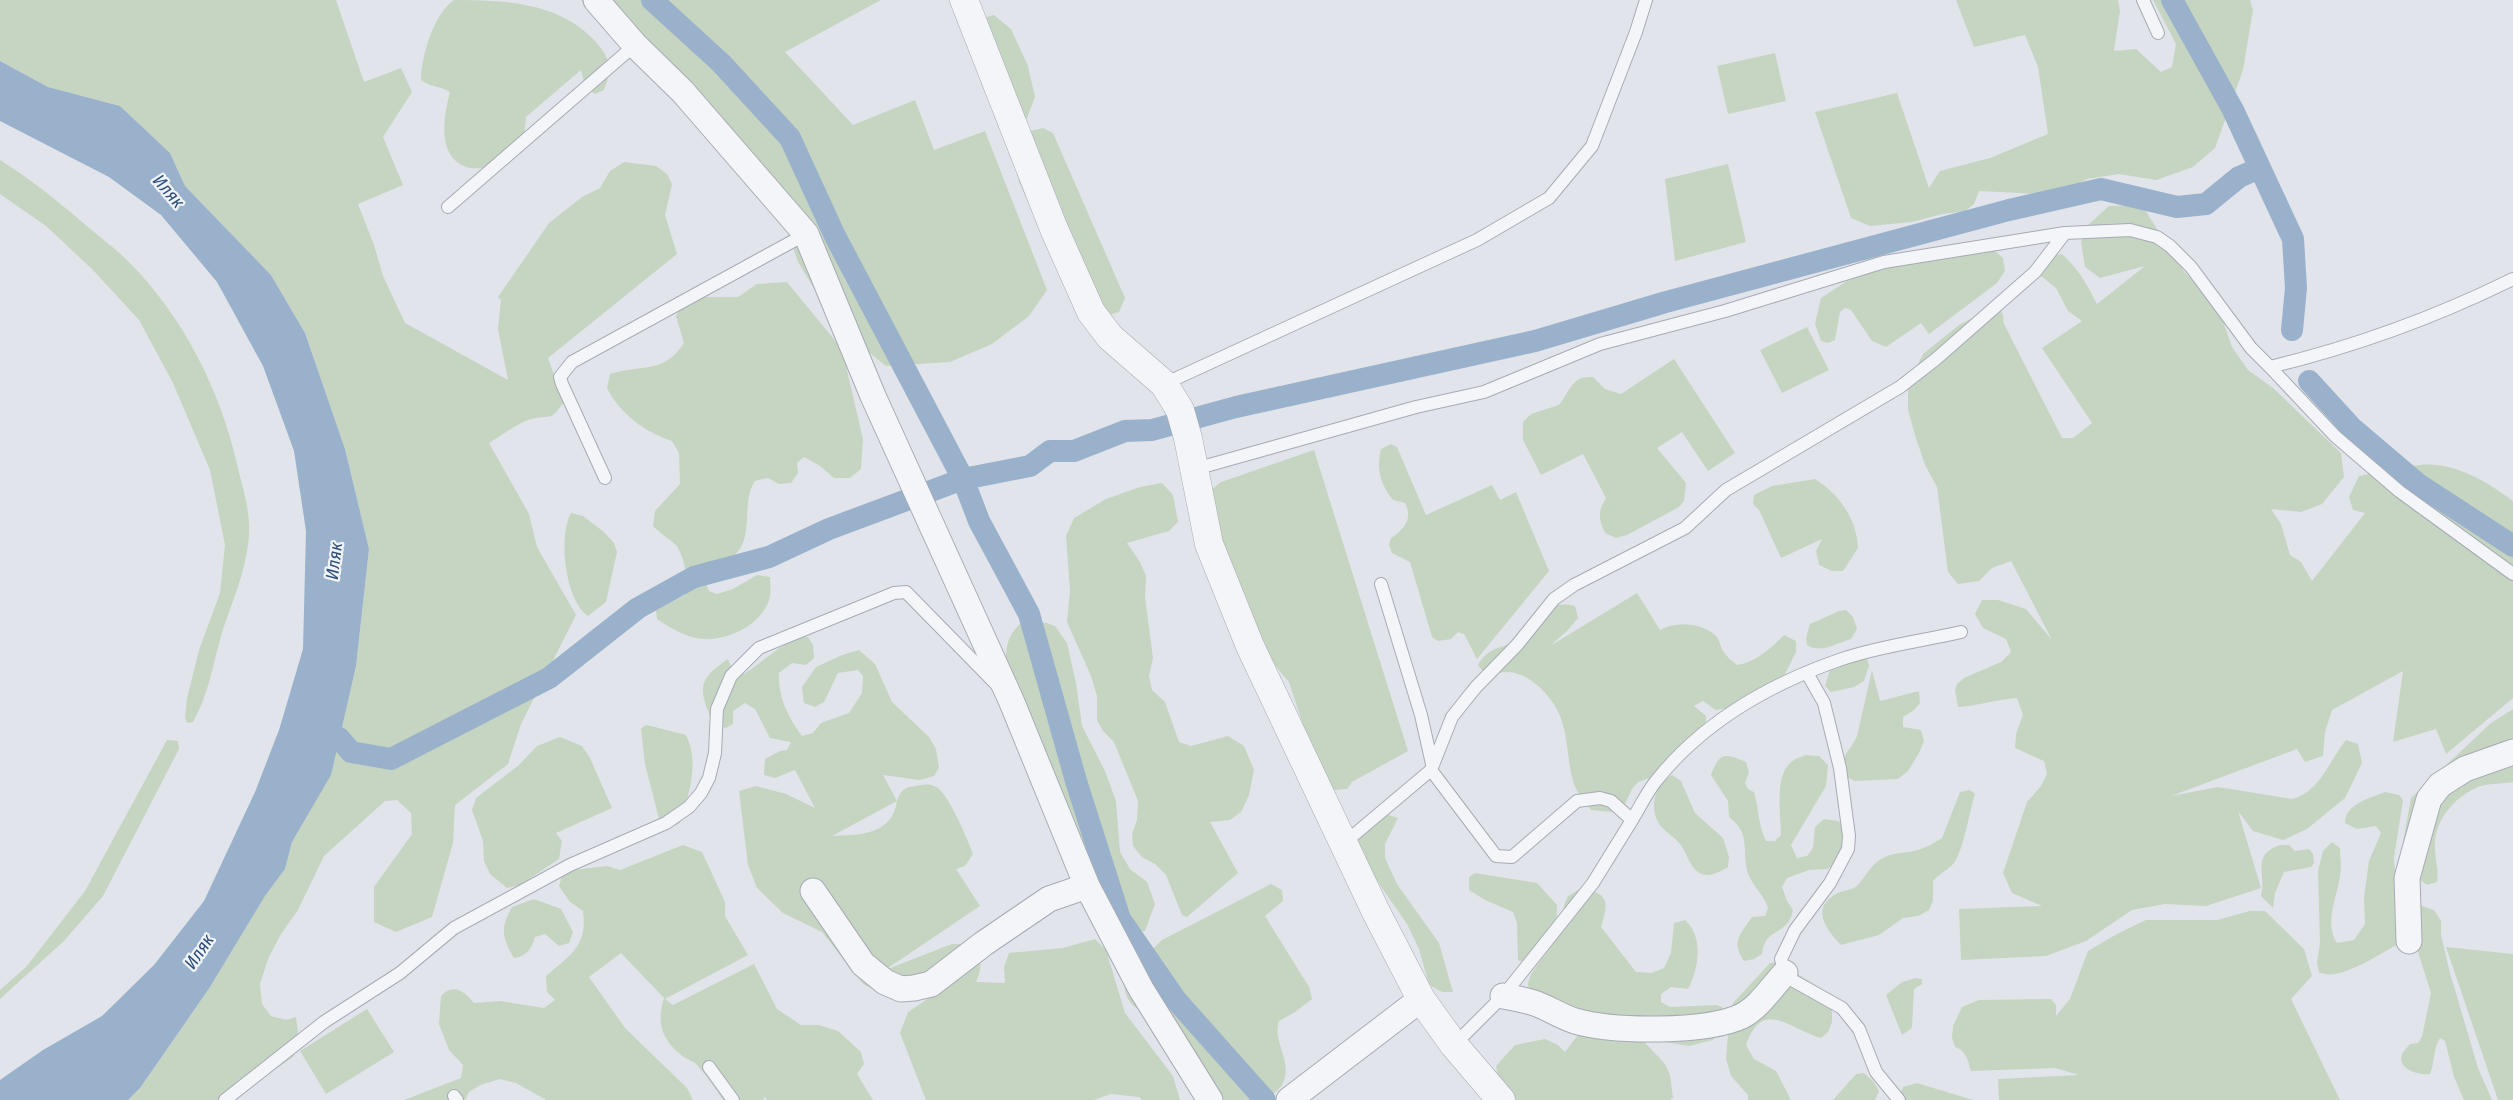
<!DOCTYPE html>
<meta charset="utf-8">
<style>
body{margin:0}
canvas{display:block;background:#e1e4ea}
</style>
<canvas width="2513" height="1100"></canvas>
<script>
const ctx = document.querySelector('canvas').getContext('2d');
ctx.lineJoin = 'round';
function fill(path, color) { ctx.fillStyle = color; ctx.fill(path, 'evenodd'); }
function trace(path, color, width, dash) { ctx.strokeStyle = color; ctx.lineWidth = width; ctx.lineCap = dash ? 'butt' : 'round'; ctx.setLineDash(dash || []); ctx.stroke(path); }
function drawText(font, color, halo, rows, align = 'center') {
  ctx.font = font + ' "Fira Sans Condensed",sans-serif'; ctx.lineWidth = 4.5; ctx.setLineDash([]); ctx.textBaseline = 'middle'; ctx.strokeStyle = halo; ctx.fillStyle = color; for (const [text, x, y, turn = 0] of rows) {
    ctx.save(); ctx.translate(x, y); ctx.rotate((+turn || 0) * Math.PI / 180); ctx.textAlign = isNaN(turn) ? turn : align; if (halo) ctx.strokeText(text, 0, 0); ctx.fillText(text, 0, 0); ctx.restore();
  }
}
const green = new Path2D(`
 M0,0H336L364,82L401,68L412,92L383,137L403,185L358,204L374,245L383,276L405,323L508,380L498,329L501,300L498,297L549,223L582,197L600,188L610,171L624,162L656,166L667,174L672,184L665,215L677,254L548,358L564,402C549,423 552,414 531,419C519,422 500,437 489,443L529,514L537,547L576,615L521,724L508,764L455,805L453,843L432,917L396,932L374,922V887L412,834L411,813L397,800L385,801L324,856L298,910L281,934L268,959L260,984L262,1004L271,1016L286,1020L296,1017L298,1033L293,1057L230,1100H128L140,1088L172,1042L210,987L265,896L285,869L292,842L328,779L356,666L369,549L345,449L305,333L271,275L185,186L170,153L120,106L48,87L0,61Z
 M454,0C502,0 557,2 592,38C601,47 610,58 609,71C609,77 606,84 604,90L595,94L586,88L581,70L526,117L524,136L485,168C480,168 471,169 466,167C436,156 444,115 450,92C440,86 430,87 421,80C421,57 434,13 454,0Z
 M581,0H881L785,52L853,125L915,100L934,150L985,131L1047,290L1029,316L992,344L950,362L886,366L837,327L798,262L780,210L755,172Z
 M1956,0H2118L2120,11L2114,51L2136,49L2161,72L2172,67L2176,44L2153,0H2250L2253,10L2243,70L2215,148L2193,167L2156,180L2119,174L2087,179L2072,187L2040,194L1979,191L1974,204L1965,211L1943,214L1912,222L1870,226L1851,218L1815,112L1897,93L1929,188L1940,171L1990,158L2048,134L2038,67L2025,35L1974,47Z
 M994,15L1011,29L1028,66L1035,97L1027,118L1014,124L994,112L968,48L974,27L979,19Z
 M1775,53L1786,101L1728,114L1717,66Z
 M1043,128L1053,133L1125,298L1119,312L1106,316L1069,294L1019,182L1014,161L1024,140L1031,131Z
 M0,160C29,178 55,199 81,221C97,235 115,248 130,263C184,318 220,390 237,464C242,486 251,512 249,535C246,574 232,600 221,636C213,665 208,696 193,722L187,723L185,718L187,698L199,650L220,593L225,545L210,470L173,383L139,320L93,270L46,226L0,194Z
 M1728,164L1746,242L1675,261L1665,179Z
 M2131,205L2145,210L2183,270L2220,313L2232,347L2248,370L2273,388L2341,453L2344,477L2322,504L2301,512L2271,509L2281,524L2290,555L2301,562L2312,581L2365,513L2353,510L2349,497L2359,476C2379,472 2400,467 2420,465C2453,461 2488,482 2513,501V698L2446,754L2436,729L2393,742L2403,671L2332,710L2325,732L2323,756L2305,762L2297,749L2171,796L2218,787L2292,799C2320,792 2329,761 2346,740L2358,744L2362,763L2345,798L2307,829L2283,840L2253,831L2238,811L2261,888L2206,906L2165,904L2132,910L2086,941L2046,956L1961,960L1959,909L2042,906L2012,893L2003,873L2027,802L2041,786L2047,774L2044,761L2015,748L2016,734L2023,715L2017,698C1997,699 1978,706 1958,707L1955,690L1957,684L1964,678L2001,662L2011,652L2006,639L1983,628L1975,614L1982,600H1998L2026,609L2052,640L2011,561L1992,568L1979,581L1958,584L1948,572L1937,487L1925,465L1915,435L1908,410V384L1923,354L1959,325L1993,307L1999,308L2003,315L2004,324L2062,438H2073L2092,423L2042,348L2082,321L2068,311L2056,288L2041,276L2040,270L2051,256L2062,254C2079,269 2087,285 2097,304L2145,266L2100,278L2085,267L2081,242L2088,225L2109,206Z
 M1993,249L2003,258L2005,271L1997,283L1929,334L1921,323L1886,347L1872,341L1851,310L1845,308L1840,312L1835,340L1828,343L1821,341L1815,324L1821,298L1847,281L1886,267Z
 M787,282L842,349L863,439L861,469L850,478H834L820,466L804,457L797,463L798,473L791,483L779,484L768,478L755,481C740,503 756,537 733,557C728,562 718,564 711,567L705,581L709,591L717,594L733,589L757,575L770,577C770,583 771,590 770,596C765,623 729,641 703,639C687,638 670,628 657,619L656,610L685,595C689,582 685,560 678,548C674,541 660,534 653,526L655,511L680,484L679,453L672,441C646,433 619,413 607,388L610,374C643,364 664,374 684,343L676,316L680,308L702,297H738L757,284Z
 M1807,327L1829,370L1782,393L1760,350Z
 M1674,359L1735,453L1708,471L1682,432L1657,448L1686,483L1684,501L1679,507L1627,535L1616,538L1605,533C1598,518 1598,511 1606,498L1583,454L1541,475L1523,440V422L1531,414L1559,405C1571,390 1571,376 1593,377L1605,389L1621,394Z
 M1391,444L1397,447L1426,515L1492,485L1500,500L1516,492L1549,571L1477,659L1464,634L1458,632L1451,639L1438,641L1432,637L1410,562L1392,553L1389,545L1391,538C1405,529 1413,518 1405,503L1393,500C1380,484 1376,469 1381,449Z
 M1314,450L1408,751L1352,782L1347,789L1334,790L1326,783L1309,753L1302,722L1289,682L1262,650L1229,579L1212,489L1221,482Z
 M1815,479C1839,494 1857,519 1858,548L1843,571H1832L1819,565L1816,551L1822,539L1781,558L1759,510L1753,504L1754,495L1772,486Z
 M1162,483L1173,495L1178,522L1169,531L1127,543L1140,562L1146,576L1145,597L1153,658L1149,676L1152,690L1165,702L1179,742L1191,746L1228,736L1244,746L1254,770L1249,795L1241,812L1230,820L1210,822L1238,873L1187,917L1182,915L1166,875L1155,864L1142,857L1133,846L1132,834L1137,820L1138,801L1114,742L1103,731L1097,720V696L1091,676L1067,622L1070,591L1066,536L1074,518L1106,499L1140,487Z
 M571,513L583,516L604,532L614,543L617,552L606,602L588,616C565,600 558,536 571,513Z
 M1637,593L1660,630C1676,621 1701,622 1716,636C1720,640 1720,646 1723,651C1726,656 1732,661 1737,665C1756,662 1770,649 1784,635L1796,641V652L1782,680L1741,698L1729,708L1716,710L1703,701L1694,706L1706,716V722L1650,778L1638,782L1632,789L1625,804L1611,812L1591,810C1584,802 1576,791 1573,781C1566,755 1569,726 1553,703C1544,689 1525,672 1507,672C1491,672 1489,682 1478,665C1490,644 1503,650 1519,639C1540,624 1544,598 1575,606L1578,618L1568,630L1550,646Z
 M1846,610L1853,617L1857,629L1851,639C1837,643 1820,654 1807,645L1806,638L1810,624L1839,611Z
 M1023,621L1047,623L1055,626L1067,643L1076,683L1082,726L1105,771L1116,801L1120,852L1130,869L1147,882L1155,904L1145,931L1120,936L1006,671C1006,647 1005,638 1023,621Z
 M801,637H808L813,645L814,658L806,665L792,663L779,673C778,697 788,717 802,736L813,733L821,723L849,713L862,693L863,676L858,670L838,673L824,702L815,707L804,703L802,687L816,667L842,655L859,650L875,664L892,702L929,737L936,749L939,768L934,776L920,780L883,775L897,801C901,790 904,787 916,786C925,784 934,783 941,791C952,803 967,838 973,854L965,866L956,869L980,906L885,970L952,944H972C982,957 983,967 976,982L1005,983L1004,967L1009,953L1063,948L1095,939L1106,950L1125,1013L1173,1076L1180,1100H1142L1139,1097L1111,1094L1094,1100H926L900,1033L908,1012L941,990L909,1002L891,999L863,984L822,932L783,913L757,888L748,865L739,791L756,786L786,794L815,808L795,770L775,778L764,775L765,759L780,751L787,750L791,742L770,738L755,709L745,703L733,711V724L726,728L713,723C699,690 696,680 728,659L732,669L744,674C763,662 780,644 801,637ZM897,801C892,835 860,835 832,836Z
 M1856,651L1866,655L1869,666L1864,681L1854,687L1831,692L1825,686L1830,670L1845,652Z
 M1872,670L1880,701L1919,691L1920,703L1914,710L1903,717V727L1921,730L1924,741L1919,753L1908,771L1898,779L1855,781L1845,776C1839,754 1849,754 1857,736Z
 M2513,709V782C2502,784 2488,783 2478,787C2454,797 2434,821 2435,847C2435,861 2439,868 2437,882L2427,885L2399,864L2411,798L2491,723Z
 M647,725L686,735C700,763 689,796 679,824L668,827L659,819L645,764L641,729L644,726Z
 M560,737L582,746L590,758L612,808L556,833L562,841L559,859L520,885L507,888L490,874L484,861L483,841L472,810L476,798L519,765L537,746Z
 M167,740L178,741L179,749L103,896L64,941L0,999V990L27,966L85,891Z
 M1806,755L1819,756L1828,765L1826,786L1791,845L1797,858L1807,856L1813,848L1815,827L1824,819L1839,821L1844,831L1840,861L1827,869L1809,870L1787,878L1782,887L1787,901L1793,910C1788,937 1765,926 1762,954L1754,959L1744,961C1731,941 1740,935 1752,917L1765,916L1768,908C1764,896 1756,889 1750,878C1739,856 1754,835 1729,817L1728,801L1711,775C1719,753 1724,752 1746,762L1749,772L1745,783L1748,789L1754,792C1759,809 1758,825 1766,841H1775L1781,835C1781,815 1774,776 1791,762C1794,759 1801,757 1806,755Z
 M1672,775L1681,781L1695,813L1723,838L1729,857L1728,867C1720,872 1709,878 1699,873C1689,866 1687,853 1680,844C1674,836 1663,831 1658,822C1649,804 1656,784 1672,775Z
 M1970,790L1975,794C1970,810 1963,851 1954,863C1948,870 1939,874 1933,881V901L1929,910L1918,916L1903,918L1879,935L1841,945C1828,931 1810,910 1834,895C1841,890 1852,891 1858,885C1866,876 1870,866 1881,859C1891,853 1903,853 1914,851C1924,849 1934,843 1942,838L1960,792Z
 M2385,792L2399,795L2403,800L2394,858L2400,943C2381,953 2338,983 2319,972L2317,963L2320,943L2318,871L2323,851L2332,842L2340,848C2340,857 2342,867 2340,876C2337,897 2324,923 2337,943L2354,940L2365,924L2364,897L2369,861L2381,833L2376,826L2357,829L2345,823C2345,804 2370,798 2385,792Z
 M1389,815L1398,818L1385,844V858L1397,884L1439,943L1453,992H1442L1429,985L1419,949L1407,924L1359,855L1357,839L1367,823Z
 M683,845L702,852L725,902V916L748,955L665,999L673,1005L754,964L777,1009L801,1025H819L838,1031L861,1052L864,1064L857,1074L873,1100H767L765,1097L763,1100H723C715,1088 707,1076 697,1065C694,1061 688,1060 684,1057C662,1041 656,1023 664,998L621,953L589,977L625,1028L687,1088L693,1100H546L516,1083L500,1079L480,1085L469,1092L465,1100H404L461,1078L463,1065L449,1050L439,1024L441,996C453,983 464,991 474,1003L500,1001L544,1008L555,1000L547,992L546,976C570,955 588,946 583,911L569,901L559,886L562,876L573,870L607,866L620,870Z
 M2280,845H2289L2295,851L2309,849L2313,854L2314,863L2311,867L2284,872L2275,893L2273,908L2261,896C2267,874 2250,855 2280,845Z
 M1475,873L1537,883L1557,905L1556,930L1524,963L1518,960L1517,923L1513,912L1485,900L1469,890V877Z
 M1271,884L1282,890L1283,901L1265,916L1309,987L1312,999L1295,1012L1279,1021C1272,1042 1293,1061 1283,1083C1281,1089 1271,1095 1266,1100H1220L1141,1011C1126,1003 1125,992 1123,977L1162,940Z
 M1580,889C1609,892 1609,902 1601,927L1636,972L1652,973L1664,968L1671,953L1674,923L1685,920C1704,937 1699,968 1688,989L1671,987L1661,994V1002L1670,1007L1717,1005L1722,1007L1724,1024L1713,1040L1689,1046L1664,1042L1643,1027L1584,1019L1535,994L1528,986C1528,971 1549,953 1556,939C1562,925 1561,909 1568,896Z
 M534,899L561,909L573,932L569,943L559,946L545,934L535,937C532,948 527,956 514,958C502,937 500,929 512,907Z
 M2419,905L2434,910L2441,921V935L2450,973L2478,1068L2492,1100H2464L2454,1077L2445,1041L2440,1038C2433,1048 2435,1062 2430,1074C2420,1076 2396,1069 2402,1054C2404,1050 2408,1047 2410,1044L2418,1043L2422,1037L2431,993L2412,933Z
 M2250,911H2265L2304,949L2312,976L2291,999L2340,1100H1999L1998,1079L2079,1075L2055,1068L1971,1071C1968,1061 1967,1051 1955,1047L1952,1038L1953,1026L1962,1007L1979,1000L2051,999L2056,1005V1016L2070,999L2088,951L2117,934L2146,920H2217Z
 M2446,947L2513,954V1100H2498Z
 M1778,962L1825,991L1832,999V1022L1828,1032L1821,1038C1789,1029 1763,997 1746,1045L1754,1059L1776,1071L1791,1100H1748V1095L1731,1076L1726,1059L1729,1022L1733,1003L1770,963Z
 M1916,978L1922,979V984L1914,989L1912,1028L1902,1035L1886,995L1902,982Z
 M367,1009L394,1052L326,1094L300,1051Z
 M1584,1027L1636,1033L1665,1064L1670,1075L1673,1098L1670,1100H1515L1499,1082L1496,1066L1515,1045L1545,1039L1558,1045L1565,1052Z
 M1864,1073L1873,1081L1879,1091L1875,1100H1833L1856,1074Z
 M1917,1083L1973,1100H1898L1903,1087Z`);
const water = new Path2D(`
 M0,61L48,87L120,106L170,153L185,186L271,275L305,333L345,449L369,549L356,666L331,775L292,842L285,869L265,896L210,987L172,1042L140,1088L128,1100H0V1080L43,1050L102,1016L154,965L204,901L255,792L279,730L303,649L306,531L294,451L263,366L217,282L161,215L109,177L0,121Z`);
const canal = new Path2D(`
 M652,0L721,63L790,138L835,236L963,479L979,521L1029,614L1076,781L1120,919L1176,1000L1265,1100
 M2172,0L2233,110L2293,239L2296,288L2292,330
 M2309,381L2352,428L2418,484L2513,546
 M339,738L351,752L391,759L549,678L638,608L694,577L769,557L829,529L963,479L1030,466L1050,451H1074L1125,431L1152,430L1236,407L1535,341L1666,302L2009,210L2101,189L2177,207L2206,204L2239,177L2260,168`);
const service = new Path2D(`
 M2143,0L2158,33
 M448,207L635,45
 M2270,367L2335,436L2399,491L2513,574
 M1164,384L1477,240L1549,198L1592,146L1636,32L1646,0
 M1195,469L1416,407L1484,392L1600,344L1725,311L1884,262L2065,233L2130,230L2157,237L2170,246L2191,267L2251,348L2270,367C2353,347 2436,317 2513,279
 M605,478L562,384L560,377L572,362L806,234
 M1381,584L1421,715L1432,764
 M1807,673L1824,703L1840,768L1849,836L1848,849L1830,883L1795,930L1781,959L1783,967L1792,980L1842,1008L1859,1029L1876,1072L1899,1100
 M1431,770L1452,717L1476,687L1517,645L1554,599L1574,585L1685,528L1726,490L1900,387L1936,359L2035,272L2065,233
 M1632,820C1640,807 1647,792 1656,781C1703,722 1772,683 1842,659C1880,646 1922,641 1961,632
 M1343,844L1431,770L1496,856L1512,857L1577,801L1600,798L1611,801L1632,820L1593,883L1503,996L1454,1045
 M709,1067L733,1100
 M454,1096L457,1100
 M225,1100L324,1022L400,973L454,928L570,865L666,823L689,807L701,793L709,778L715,753L717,709L731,676L759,648L894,593L906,592L997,685`);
const minor = new Path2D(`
 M596,0L635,45L683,92L806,234L873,396L1011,700L1087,886L1141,989L1210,1100
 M813,891L863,964L885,982L901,989L914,988L931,984L983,944L1049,899L1087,886
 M2409,941L2407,878L2429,799L2440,785L2465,769L2513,752
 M1503,996C1514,998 1527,1000 1537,1004C1550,1009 1562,1017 1575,1021C1613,1032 1706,1033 1742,1016C1759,1007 1772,987 1785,973
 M1289,1100L1421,999`);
const tertiary = new Path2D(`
 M964,0L1054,229L1091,312L1110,337L1164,384L1180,410L1188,438L1209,544L1250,646L1376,912L1421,999L1454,1045L1501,1100`);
const waterNames = [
 ["Иляк",168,192,49],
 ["Иляк",335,561,-83],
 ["Иляк",200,952,-56]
];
fill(green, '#c6d5c1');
fill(water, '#9ab1cc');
trace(canal, '#9ab1cc', 22);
trace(service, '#a6abb5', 14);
trace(minor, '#a6abb5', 27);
trace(tertiary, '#a6abb5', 29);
trace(service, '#f4f5f8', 12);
trace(minor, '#f4f5f8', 25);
trace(tertiary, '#f4f5f8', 28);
drawText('italic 18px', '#2f4f79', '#f0f3f7', waterNames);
</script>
